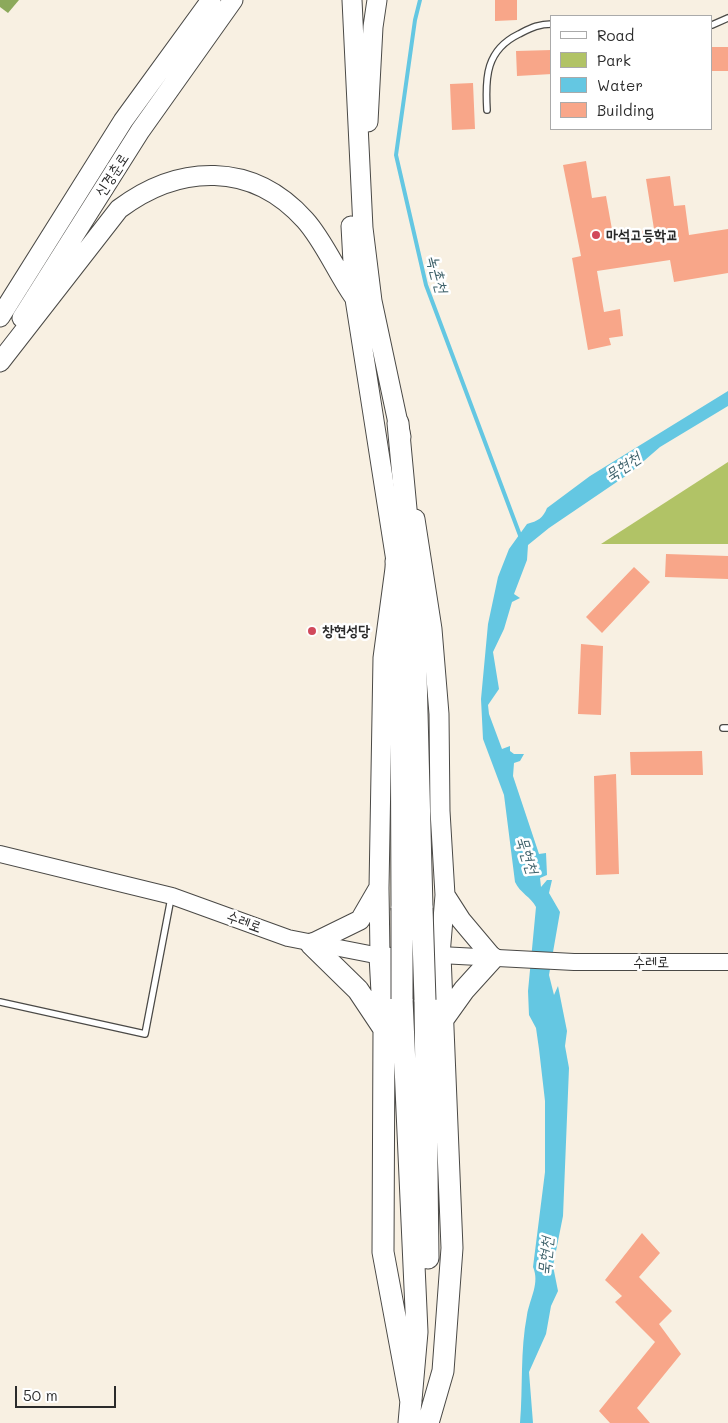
<!DOCTYPE html>
<meta charset="utf-8">
<style>
body{margin:0}
#map{position:relative;width:728px;height:1423px;overflow:hidden;background:#f8f0e2;font-family:Mali,sans-serif}
canvas{display:block}
.legend{position:absolute;left:550px;top:15px;width:162px;height:115px;box-sizing:border-box;background:#fff;border:1px solid #aaa;margin:0;padding:6px 9px;list-style:none;font-size:15px;color:#2b2b2b}
.legend li{display:flex;align-items:center;gap:10px;height:25px}
.legend b{width:25px;border:1px solid #aaa}
.scale{position:absolute;left:15px;top:1386px;width:101px;height:22px;box-sizing:border-box;border:2px solid #2b2b2b;border-top:0;padding-left:6px;font-size:15px;line-height:18px;white-space:nowrap;color:#2b2b2b;-webkit-text-stroke:4px #fff;paint-order:stroke}
</style>
<div id="map">
<canvas width="728" height="1423"></canvas>
<ul class="legend">
<li><b style="height:6px;background:#fff"></b>Road</li>
<li><b style="height:14px;background:#b1c366"></b>Park</li>
<li><b style="height:14px;background:#64c7e2"></b>Water</li>
<li><b style="height:14px;background:#f8a689"></b>Building</li>
</ul>
<div class="scale">50 m</div>
</div>
<script>
const ctx = document.querySelector('canvas').getContext('2d');
ctx.lineJoin = 'round';
function fill(path, color) { ctx.fillStyle = color; ctx.fill(path, 'evenodd'); }
function trace(path, color, width, dash) { ctx.strokeStyle = color; ctx.lineWidth = width; ctx.lineCap = dash ? 'butt' : 'round'; ctx.setLineDash(dash || []); ctx.stroke(path); }
function drawText(font, color, halo, rows, align = 'center') {
  ctx.font = font + ' Mali,"Poor Story",sans-serif'; ctx.lineWidth = 5; ctx.setLineDash([]); ctx.textBaseline = 'middle'; ctx.strokeStyle = halo; ctx.fillStyle = color; for (const [text, x, y, turn = 0] of rows) {
    ctx.save(); ctx.translate(x, y); ctx.rotate((+turn || 0) * Math.PI / 180); ctx.textAlign = isNaN(turn) ? turn : align; if (halo) ctx.strokeText(text, 0, 0); ctx.fillText(text, 0, 0); ctx.restore();
  }
}
const green = new Path2D(`
 M728,462V544H601Z`);
const forest = new Path2D(`
 M0,0H19L8,13L0,7Z`);
const water = new Path2D(`
 M728,391V406L660,447L630,473L549,528L528,545L527,560L514,594L520,598L512,602L504,629L493,652L499,689L488,705L489,714L502,749L510,746V751L514,754H524L520,761L514,763L513,776L539,854L546,853L547,875L540,878L541,887L547,880H552L549,893L560,912L549,975L554,995L558,986L567,1031L565,1046L569,1068L563,1216L553,1266L558,1291L551,1306L546,1334L529,1372L533,1423H520C523,1387 520,1351 527,1315C530,1298 540,1283 533,1267L545,1172V1101L539,1049L536,1028L529,1015L528,991L536,907C531,897 520,893 515,882L504,795L483,739L481,699L488,624L498,577L509,549L527,524C538,521 543,518 547,508L590,476Z`);
const stream = new Path2D(`
 M420,0L415,20L396,155L426,285L521,538`);
const building = new Path2D(`
 M495,0H517V20L495,21Z
 M712,47H728V71H712Z
 M552,50V74L517,76L516,51Z
 M473,83L475,129L452,130L450,84Z
 M586,161L592,198L606,196L613,235L654,229L646,179L670,176L674,206L685,205L689,235L728,229V273L674,282L670,260L597,271L604,312L620,309L623,336L609,338L611,345L588,350L572,258L581,256L563,165Z
 M666,554L728,556V579L665,577Z
 M634,567L650,582L602,633L586,617Z
 M581,644L603,646L601,715L578,714Z
 M702,751L703,775H631L630,752Z
 M616,774L619,874L596,875L594,776Z
 M642,1233L660,1253L639,1277L672,1311L659,1324L681,1354L637,1408L650,1423H610L599,1411L655,1342L615,1302L622,1296L605,1280Z`);
const service = new Path2D(`
 M712,25L728,18
 M487,110C485,77 486,50 519,34C531,28 538,24 552,24
 M723,728H728
 M0,1002L145,1034L171,898`);
const secondary = new Path2D(`
 M0,854L172,896L288,938L380,956L440,955L574,962H728`);
const trunk = new Path2D(`
 M352,0L363,228L372,301L401,437
 M368,122L373,27L377,0
 M351,226L355,299L396,561L383,658L379,888L380,956
 M0,317L123,121L211,0
 M22,318L140,131L233,0
 M0,362L119,209C179,164 252,161 305,220C324,241 337,273 354,297
 M415,519L432,629L439,714L440,811L445,895L440,955
 M445,895L461,920L493,958
 M311,944L360,920L378,889`);
const motorway = new Path2D(`
 M398,423L414,595L422,908
 M396,561L401,647L402,908
 M311,944L358,990L384,1029
 M380,956L384,1029L383,1252L411,1402
 M402,999L417,1332L409,1423
 M425,1000L428,1258
 M444,1018L464,990L493,958
 M428,1423L443,1371L452,1248L440,955`);
const motorwayBridge = new Path2D(`
 M402,908V999
 M422,908L425,1000`);
const markers = [
 [596,235,5,"#d1495b"],
 [312,631,5,"#d1495b"]
];
const streetNames = [
 ["신경춘로",112,175,-57],
 ["수레로",244,922,20],
 ["수레로",651,962]
];
const poiNames = [
 ["마석고등학교",606,235],
 ["창현성당",322,631]
];
const waterNames = [
 ["녹촌천",437,274,75],
 ["묵현천",623,467,-33],
 ["묵현천",527,855,72],
 ["묵현천",546,1256,-85]
];
fill(green, '#b1c366');
fill(forest, '#8ca95b');
fill(water, '#64c7e2');
trace(stream, '#64c7e2', 4);
fill(building, '#f8a689');
trace(service, '#4a4946', 8);
trace(secondary, '#4a4946', 18);
trace(trunk, '#4a4946', 21);
trace(motorway, '#4a4946', 23);
trace(service, '#fff', 5.5);
trace(secondary, '#fff', 16);
trace(trunk, '#fff', 19);
trace(motorway, '#fff', 21);
trace(motorwayBridge, '#4a4946', 23, []);
trace(motorwayBridge, '#fff', 21);
for (const [x, y, r, color] of markers) { const dot = new Path2D(); dot.arc(x, y, r, 0, 2 * Math.PI); ctx.fillStyle = color; ctx.fill(dot); trace(dot, '#fff', 2); }
drawText('15px', '#2b2b2b', '#fff', streetNames);
drawText('bold 15px', '#2b2b2b', '#fff', poiNames, 'left');
drawText('italic 16px', '#3f626b', '#fff', waterNames);
</script>
